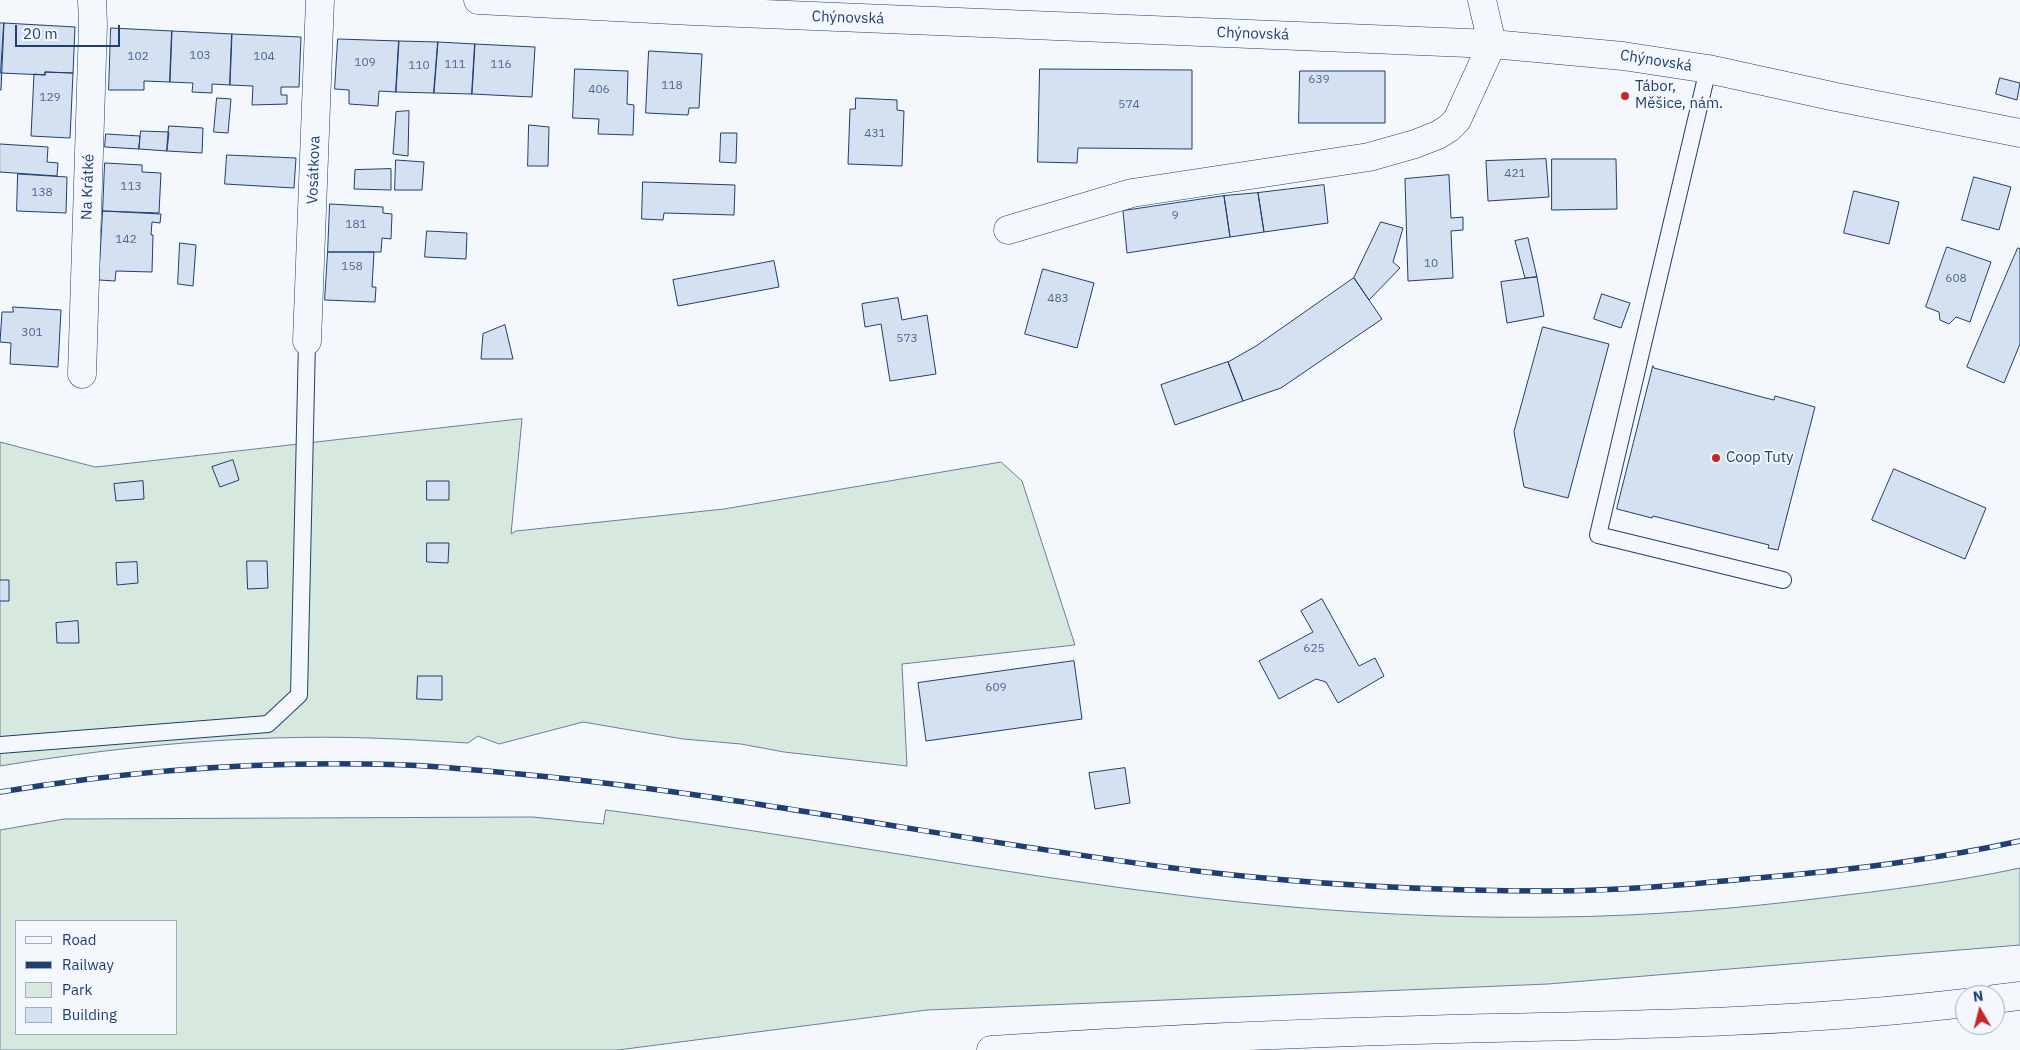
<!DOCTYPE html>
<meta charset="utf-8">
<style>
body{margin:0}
#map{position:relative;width:2020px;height:1050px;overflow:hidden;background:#f4f7fb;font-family:"IBM Plex Sans",sans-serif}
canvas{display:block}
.legend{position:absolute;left:15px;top:920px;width:162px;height:115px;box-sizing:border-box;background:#f4f7fb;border:1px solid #9eadc5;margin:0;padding:6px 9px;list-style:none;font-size:15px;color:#1d3f73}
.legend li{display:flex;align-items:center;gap:10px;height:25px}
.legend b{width:25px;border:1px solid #9eadc5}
.north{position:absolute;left:1955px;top:985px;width:50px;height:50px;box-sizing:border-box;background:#f4f7fb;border:1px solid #9eadc5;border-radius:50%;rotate:352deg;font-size:14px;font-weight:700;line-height:20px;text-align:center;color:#1d3f73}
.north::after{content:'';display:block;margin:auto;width:18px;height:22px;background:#c62828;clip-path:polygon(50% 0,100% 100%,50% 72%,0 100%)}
.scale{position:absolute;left:15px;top:25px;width:105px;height:22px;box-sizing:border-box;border:2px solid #1d3f73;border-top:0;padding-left:6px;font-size:15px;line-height:18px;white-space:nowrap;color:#1d3f73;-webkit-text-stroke:4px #f4f7fb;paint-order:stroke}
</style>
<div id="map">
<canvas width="2020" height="1050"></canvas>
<ul class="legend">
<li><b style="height:6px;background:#f4f7fb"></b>Road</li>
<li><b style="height:6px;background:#1d3f73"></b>Railway</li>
<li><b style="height:14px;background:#d7e8df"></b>Park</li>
<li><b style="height:14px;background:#d5e0f0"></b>Building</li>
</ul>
<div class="north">N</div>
<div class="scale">20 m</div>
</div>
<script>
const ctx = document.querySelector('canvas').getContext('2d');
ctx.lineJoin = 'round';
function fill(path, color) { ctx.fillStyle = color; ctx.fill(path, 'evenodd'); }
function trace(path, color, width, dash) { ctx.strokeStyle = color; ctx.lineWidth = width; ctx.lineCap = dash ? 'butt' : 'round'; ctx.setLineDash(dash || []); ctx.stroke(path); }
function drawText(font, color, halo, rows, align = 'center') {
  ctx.font = font + ' "IBM Plex Sans",sans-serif'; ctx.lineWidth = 4; ctx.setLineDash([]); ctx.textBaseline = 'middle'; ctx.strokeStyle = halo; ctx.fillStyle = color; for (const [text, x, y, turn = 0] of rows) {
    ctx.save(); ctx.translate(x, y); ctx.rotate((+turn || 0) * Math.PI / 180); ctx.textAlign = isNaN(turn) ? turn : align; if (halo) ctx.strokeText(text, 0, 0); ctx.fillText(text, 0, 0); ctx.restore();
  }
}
const green = new Path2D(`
 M522,419L511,534L516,531L724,509L1001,462L1022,481L1075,645L902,664L907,766L784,752L741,744L683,739L583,722L499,744L478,736L468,743C435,741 403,739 370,738C247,734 122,746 0,766V442L95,467Z
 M606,810C803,835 997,874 1194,897C1314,911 1437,919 1558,917C1646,916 1735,909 1822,898C1888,890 1955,882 2020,868V945L1548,984L927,1010L618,1050H0V830L64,819L533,817L603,824ZM176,921V1034H16V921Z`);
const building = new Path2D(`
 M0,23H4L1,90H0Z
 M4,23L75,27L73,73L45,72V75L1,73Z
 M111,28L172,31L170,82L144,81V90H109Z
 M172,31L232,34L230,85L212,84V93L192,92L193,83L170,82Z
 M232,34L301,37L299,87H281V95H287V104L252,105L253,86L230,85Z
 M338,39L399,41L396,92L379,91L378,106L349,104V90L335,89Z
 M399,41L438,42L434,93L396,92Z
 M438,42L475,44L472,94L434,93Z
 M475,44L535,47L532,97L472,94Z
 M649,51L702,54L699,108H689L688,115L646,113Z
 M575,69L628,71L627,104L634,105L633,135L598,134L599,119L573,118Z
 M1040,69L1192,70V149L1078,148L1077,163L1038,162Z
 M1300,71H1385V123H1299Z
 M45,72L73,73L70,138L31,136L34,74L45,75Z
 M2000,78L2020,83L2017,100L1996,94Z
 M217,98L231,99L228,133L214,132Z
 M856,98L897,100V110L904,111L902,166L848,164L850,109H855Z
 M409,111L408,156L393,154L396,112Z
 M529,125L549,127L548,166H528Z
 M169,126L203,128L202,153L167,151Z
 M141,131L169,132L167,151L139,149Z
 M721,133H737L736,163L720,162Z
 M106,134L140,136L139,149L105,147Z
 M0,144L48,147L47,162L58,163L57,176L0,172Z
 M227,155L296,158L294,188L225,184Z
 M1546,159L1549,197L1488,201L1486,161Z
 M1552,159H1616L1617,209L1552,210Z
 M396,160L424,162L422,190H395Z
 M105,163L142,165V172L161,173L159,213L103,211Z
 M391,169V190L354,189L355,170Z
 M18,174L67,177L66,213L17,211Z
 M1449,175L1451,218L1463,217V230L1451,231L1453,278L1408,281L1405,179Z
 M1974,177L2011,187L1999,230L1962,220Z
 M643,182L735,185L734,215L664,213L663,220L642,219Z
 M1324,185L1328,223L1264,232L1258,193Z
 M1854,191L1899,202L1889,244L1844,233Z
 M1258,193L1264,232L1230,237L1224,196Z
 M1224,196L1230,237L1127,253L1123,211Z
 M330,204L383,207V213L392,214L391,239L382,238L381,252H328Z
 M103,211L161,214L160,223L152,222L151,235H153L152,272L116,271L115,281L99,280Z
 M1381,222L1403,228L1393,262L1400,268L1369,300L1354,278Z
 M427,231L467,233L466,259L425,257Z
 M1528,238L1537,277L1525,278L1515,241Z
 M180,243L196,245L193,286L178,284Z
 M1947,247L1991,262L1970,322L1956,317L1949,324L1940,320L1939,312L1926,307Z
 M2018,248L2020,249V344L2004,383L1967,367Z
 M328,252H374L372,287H376L375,302L325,300Z
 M774,261L779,287L678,306L673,280Z
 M1043,269L1094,283L1077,348L1025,334Z
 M1537,277L1544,316L1507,323L1501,282Z
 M1354,278L1382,319L1281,388L1243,401L1228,362L1256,346Z
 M1602,294L1630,303L1621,328L1594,319Z
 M898,298L902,320L927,315L936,374L890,381L881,324L865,327L862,304Z
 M13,307L61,310L58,367L10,364L11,343L0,342L2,312H13Z
 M505,325L513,359H481L483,334Z
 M1543,327L1609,344L1568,498L1524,487L1514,432Z
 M1228,362L1243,401L1175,425L1161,385Z
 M1653,366L1654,368L1762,397L1774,400L1775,396L1815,407L1778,550L1768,548L1769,545L1653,516L1652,518L1617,509Z
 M233,460L239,480L220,487L212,467Z
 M1894,469L1986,508L1965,559L1872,520Z
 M143,481L144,499L116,501L114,484Z
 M427,481H449V500H427Z
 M427,543H449L448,563L427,562Z
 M247,561H267L268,588L248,589Z
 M137,562L138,583L117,585L116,563Z
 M0,580H9V601H0Z
 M1322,599L1359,666L1375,658L1384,676L1338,703L1326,682L1316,679L1279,699L1259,661L1313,632L1301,611Z
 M78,621L79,643H57L56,623Z
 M1074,661L1082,719L926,741L918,683Z
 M418,676H442V700L417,699Z
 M1125,768L1130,803L1095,809L1089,773Z`);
const service = new Path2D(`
 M1708,69L1598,535L1783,580
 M0,745L268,724L299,695L307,341`);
const minor = new Path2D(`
 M1008,230L1132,193L1369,157L1415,144L1438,135L1449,128L1457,120L1492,44L1482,0
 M307,341L320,0
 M82,374L93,25L92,0`);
const tertiary = new Path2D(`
 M478,0L692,11L1492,44L1623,56L1708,69L1836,97L2020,133`);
const secondary = new Path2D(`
 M1995,999L2020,996
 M991,1050C1144,1040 1297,1033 1451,1029C1622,1025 1795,1023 1965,1003`);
const rail = new Path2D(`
 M0,792C121,772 244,762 366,764C421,764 475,770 529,775C753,796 973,844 1197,871C1315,885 1434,891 1553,891C1621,891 1690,884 1757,878C1845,871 1934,860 2020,841`);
const markers = [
 [1625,96,5,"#c62828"],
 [1716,458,5,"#c62828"]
];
const numberNames = [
 ["103",200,56],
 ["102",138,57],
 ["104",264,57],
 ["109",365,63],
 ["111",455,65],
 ["116",501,65],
 ["110",419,66],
 ["639",1319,80],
 ["118",672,86],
 ["406",599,90],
 ["129",50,98],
 ["574",1129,105],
 ["431",875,134],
 ["421",1515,174],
 ["113",131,187],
 ["138",42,193],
 ["9",1175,216],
 ["181",356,225],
 ["142",126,240],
 ["10",1431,264],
 ["158",352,267],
 ["608",1956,279],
 ["483",1058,299],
 ["301",32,333],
 ["573",907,339],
 ["625",1314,649],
 ["609",996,688]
];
const streetNames = [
 ["Chýnovská",848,18,2],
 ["Chýnovská",1253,34,2],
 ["Chýnovská",1656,61,9],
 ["Vosátkova",314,170,-88],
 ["Na Krátké",88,187,-88]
];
const poiNames = [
 ["Tábor,",1635,87],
 ["Měšice, nám.",1635,104],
 ["Coop Tuty",1726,458]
];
fill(green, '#d7e8df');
trace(green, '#687fa3', 1);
fill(building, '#d5e0f0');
trace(building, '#1d3f73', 1);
trace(service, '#1d3f73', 18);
trace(minor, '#1d3f73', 29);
trace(tertiary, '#1d3f73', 29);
trace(secondary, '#1d3f73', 29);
trace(service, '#f4f7fb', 16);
trace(minor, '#f4f7fb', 28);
trace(tertiary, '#f4f7fb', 28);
trace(secondary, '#f4f7fb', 28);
trace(rail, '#1d3f73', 5.5);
trace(rail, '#f4f7fb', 4, [11]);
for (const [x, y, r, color] of markers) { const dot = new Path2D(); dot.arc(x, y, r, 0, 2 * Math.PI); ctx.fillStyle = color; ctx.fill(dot); trace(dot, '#f4f7fb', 2); }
drawText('12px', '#4b6792', null, numberNames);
drawText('15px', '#1d3f73', '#f4f7fb', streetNames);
drawText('15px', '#1d3f73', '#f4f7fb', poiNames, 'left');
</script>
